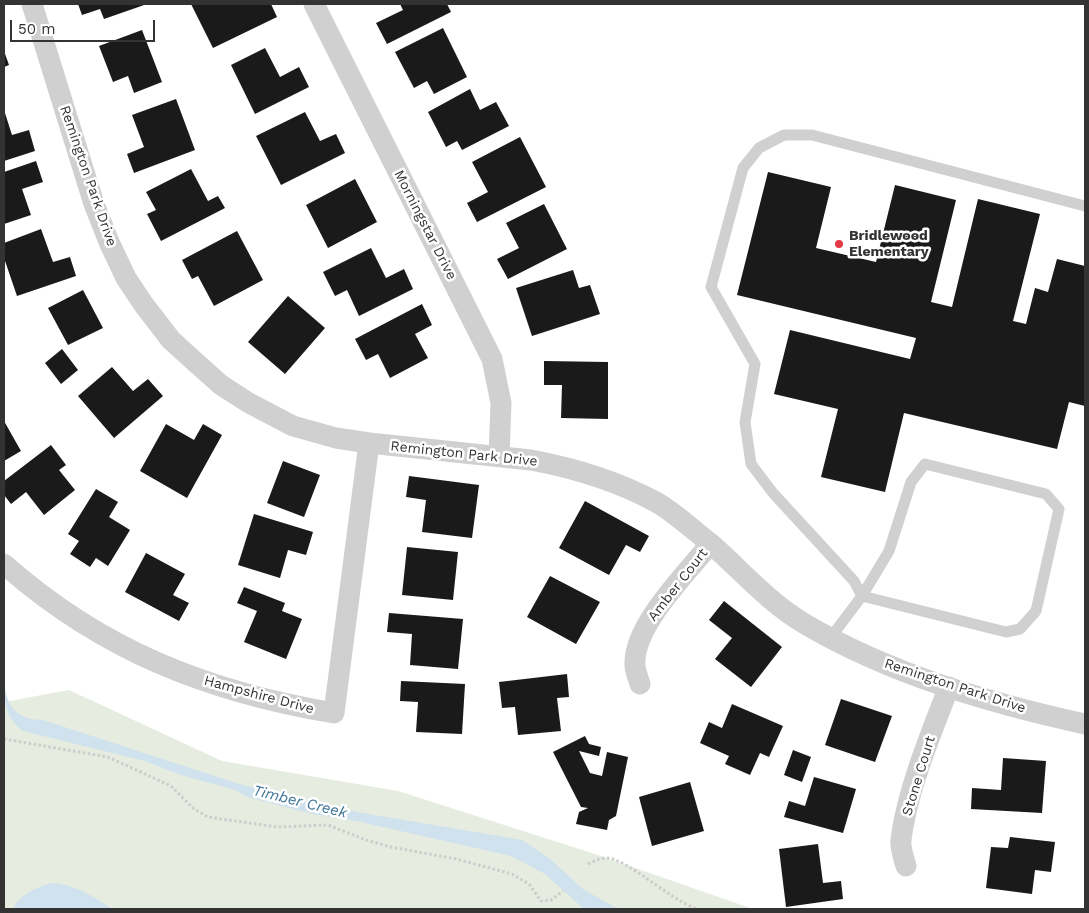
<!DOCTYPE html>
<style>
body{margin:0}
#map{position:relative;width:1089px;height:913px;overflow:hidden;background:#fff;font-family:"Work Sans",sans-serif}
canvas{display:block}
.frame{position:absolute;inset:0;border:5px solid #333;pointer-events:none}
.scale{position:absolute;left:10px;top:20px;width:145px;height:22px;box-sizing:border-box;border:2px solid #333;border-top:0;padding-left:6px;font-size:15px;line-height:18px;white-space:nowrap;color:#333;-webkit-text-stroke:4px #fff;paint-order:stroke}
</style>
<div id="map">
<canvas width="1089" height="913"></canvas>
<div class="frame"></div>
<div class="scale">50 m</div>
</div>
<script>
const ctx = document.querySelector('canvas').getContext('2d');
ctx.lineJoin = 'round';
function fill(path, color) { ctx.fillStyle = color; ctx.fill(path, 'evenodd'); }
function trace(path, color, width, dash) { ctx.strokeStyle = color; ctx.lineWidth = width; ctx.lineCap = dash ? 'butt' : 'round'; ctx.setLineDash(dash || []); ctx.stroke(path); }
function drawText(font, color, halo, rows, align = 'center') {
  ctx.font = font + ' "Work Sans",sans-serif'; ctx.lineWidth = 5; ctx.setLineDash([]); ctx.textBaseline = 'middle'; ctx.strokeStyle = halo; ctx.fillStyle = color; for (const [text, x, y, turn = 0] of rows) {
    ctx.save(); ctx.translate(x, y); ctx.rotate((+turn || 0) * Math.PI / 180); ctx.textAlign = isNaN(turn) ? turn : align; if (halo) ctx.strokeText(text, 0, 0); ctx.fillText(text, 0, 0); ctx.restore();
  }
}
const green = new Path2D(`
 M69,690L222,761L398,791L598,855L753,909H4V702Z`);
const water = new Path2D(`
 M4,683C7,707 17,720 43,720L236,783L298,799L363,813L522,840L549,858L584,890L615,907L623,909H584L545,874L511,856L356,821L312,814L247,797L235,790L181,775L145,761L23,731C6,718 4,704 4,683Z
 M51,883C73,883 95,898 113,909H13C20,894 36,888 51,883Z`);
const building = new Path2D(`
 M78,4H147L104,19L100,9L82,15Z
 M191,4H271L277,17L213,48Z
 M400,4H447L451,12L387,44L376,23L403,10Z
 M443,28L467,77L434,94L427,81L414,88L395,52Z
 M142,30L162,82L134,93L128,76L113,82L99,46Z
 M265,48L280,77L299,67L309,87L255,114L231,65Z
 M4,51L9,65L4,67Z
 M470,89L480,110L496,102L509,126L462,150L457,141L446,147L428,112Z
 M176,99L195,150L134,173L127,154L144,147L132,115Z
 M4,110L12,135L29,130L35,151L4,161Z
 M305,112L320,141L336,134L345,153L281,185L256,136Z
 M520,137L546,187L477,222L467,203L488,192L472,162Z
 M36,161L43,182L22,189L31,215L4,224V172Z
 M191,169L208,201L218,196L225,208L161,241L147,214L156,210L146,192Z
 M768,172L831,187L816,248L876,262L895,185L956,200L931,302L952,307L978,199L1040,214L1013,321L1026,324L1035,288L1048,292L1057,259L1085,266V406L1069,402L1057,449L904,413L885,492L821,477L838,409L774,394L790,330L910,359L916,338L737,295Z
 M355,179L377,222L328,248L306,205Z
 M544,204L567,249L508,279L497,259L519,248L506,223Z
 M41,229L53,262L70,257L76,276L17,296L4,258V243Z
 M237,231L263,280L214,306L198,276L192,279L182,260Z
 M371,248L386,278L404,269L413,289L359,316L347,290L335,296L323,272Z
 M573,270L579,288L590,285L600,314L532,336L516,288Z
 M83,290L103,328L68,345L48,308Z
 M288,296L325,328L285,374L248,342Z
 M422,304L432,325L415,334L428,358L390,378L378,354L366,360L355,339Z
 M62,349L78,370L61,384L45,363Z
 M544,361L608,362V419L561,418L562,385H544Z
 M112,367L133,391L148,379L163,396L114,438L78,396Z
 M4,421L21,451L4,461Z
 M166,424L194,440L203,424L222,435L187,498L140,471Z
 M51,445L66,465L59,470L75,490L44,515L26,492L11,504L4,495V481Z
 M283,461L320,475L304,517L267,503Z
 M409,476L479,485L472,538L422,532L426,500L406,497Z
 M96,489L118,502L109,517L130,530L108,566L96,558L90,567L70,554L79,541L68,534Z
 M585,501L649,536L640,552L626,545L609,575L559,548Z
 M254,514L313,532L306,555L288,550L280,578L238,565Z
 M407,547L458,552L453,600L402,595Z
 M146,553L185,574L173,595L189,603L179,621L125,592Z
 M550,576L600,602L576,644L527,617Z
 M244,587L285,603L282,611L302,619L286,659L244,642L257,611L237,603Z
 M724,601L782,647L751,687L715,659L732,638L709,620Z
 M389,613L463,619L458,669L410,665L412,634L387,632Z
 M567,674L569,697L557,698L561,731L518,735L515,707L502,708L499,682Z
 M401,681L465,684L462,734L416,732L418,702L400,701Z
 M841,699L892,716L875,762L825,745Z
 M732,704L783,726L769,757L760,753L750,775L725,764L729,756L700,743L709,722L722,728Z
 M585,736L589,744L601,747L599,756L579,751L590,773L602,776L607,752L628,757L616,816L609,820L607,830L576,824L579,812L588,808L581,807L553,752Z
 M793,750L811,757L802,782L784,775Z
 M1003,758L1046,761L1042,813L971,809L972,788L1001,790Z
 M814,777L856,789L843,833L784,817L789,801L805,806Z
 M690,782L704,831L652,846L639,797Z
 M1010,837L1055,842L1051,872L1035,870L1032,894L986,888L991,847L1008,848Z
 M818,844L823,883L841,881L843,899L786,907L779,849Z`);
const path = new Path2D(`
 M4,739L108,757L171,786L194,809L208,817L277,827L328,825L366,840L391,847L456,859L512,874L529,884L541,901L551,900L563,891
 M588,864C593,861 601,858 607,858C628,859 670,900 697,909`);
const service = new Path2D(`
 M925,464L1046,494L1059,509L1036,611L1020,629L1006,632L862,596L889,551L911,482Z
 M831,637L862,596L854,581L773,493L751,464L745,422L755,364L711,287L743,168L759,148L784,135H812L1085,206`);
const minor = new Path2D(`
 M32,4L94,204L109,242L126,278L144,305L171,340L193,360L221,385L249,403L293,426L336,438L369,443L531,460C574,468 617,481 656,502C674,512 693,530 710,543C742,571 768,602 805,624C890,674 989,703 1085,724
 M314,4L492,359L501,403L499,456
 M4,564C101,650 208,692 334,713L369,443
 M640,684C638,677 634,669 635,662C635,624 687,573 710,544
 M906,866C904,859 900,848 901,840C907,791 931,733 949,687`);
const markers = [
 [839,244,5,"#e63946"]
];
const streetNames = [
 ["Remington Park Drive",88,176,71],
 ["Morningstar Drive",425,225,63],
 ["Remington Park Drive",464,454,6],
 ["Amber Court",678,585,-52],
 ["Remington Park Drive",955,686,18],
 ["Hampshire Drive",259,695,15],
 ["Stone Court",919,776,-73]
];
const poiNames = [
 ["Bridlewood",849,236],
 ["Elementary",849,252]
];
const waterNames = [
 ["Timber Creek",300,802,14]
];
fill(green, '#e6ecdf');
fill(water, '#cfe2ee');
fill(building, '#1a1a1a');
trace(path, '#cdcdcd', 3, [2.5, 2.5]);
trace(service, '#d0d0d0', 11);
trace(minor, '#d0d0d0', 21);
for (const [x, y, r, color] of markers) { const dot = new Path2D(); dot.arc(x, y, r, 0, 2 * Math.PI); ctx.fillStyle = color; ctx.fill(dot); trace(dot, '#fff', 2); }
drawText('14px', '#333', '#fff', streetNames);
drawText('bold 14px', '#333', '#fff', poiNames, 'left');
drawText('italic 15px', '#3f7597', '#fff', waterNames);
</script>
